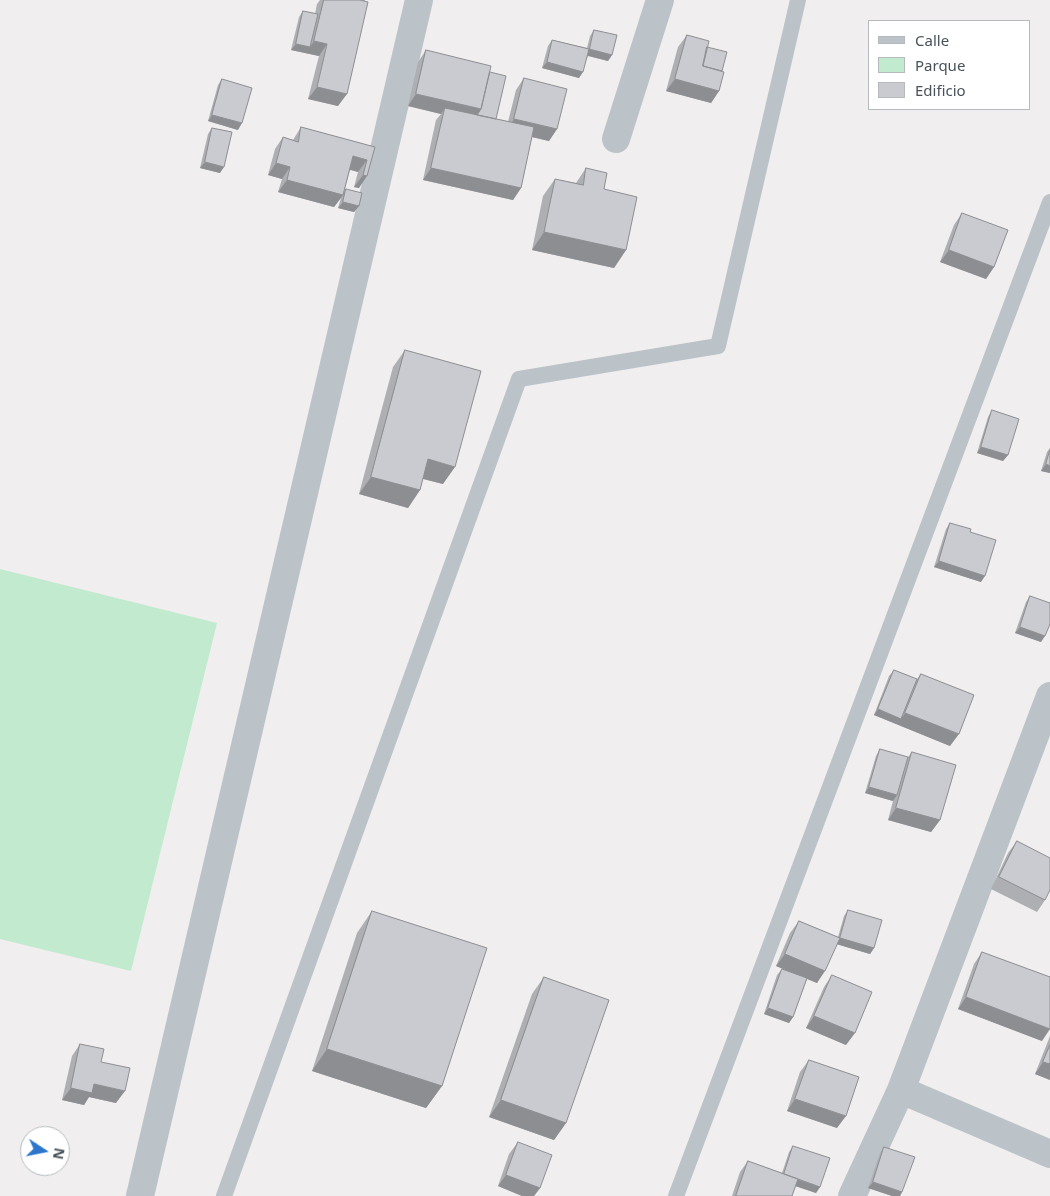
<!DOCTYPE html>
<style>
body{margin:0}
#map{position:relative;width:1050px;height:1196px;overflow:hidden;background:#f0eeee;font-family:"Noto Sans",sans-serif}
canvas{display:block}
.legend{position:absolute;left:868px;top:20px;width:162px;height:90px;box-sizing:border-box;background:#fff;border:1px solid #b6babd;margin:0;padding:6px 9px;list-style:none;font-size:15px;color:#485259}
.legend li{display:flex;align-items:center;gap:10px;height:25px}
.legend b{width:25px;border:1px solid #b6babd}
.north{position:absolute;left:20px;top:1126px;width:50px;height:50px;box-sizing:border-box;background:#fff;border:1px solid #b6babd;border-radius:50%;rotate:101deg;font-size:14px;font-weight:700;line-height:20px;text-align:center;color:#485259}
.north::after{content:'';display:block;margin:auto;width:18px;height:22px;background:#2c77cc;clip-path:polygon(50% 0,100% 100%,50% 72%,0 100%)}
</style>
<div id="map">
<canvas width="1050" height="1196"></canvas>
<ul class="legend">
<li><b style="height:6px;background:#bbc3c9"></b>Calle</li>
<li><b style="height:14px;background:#c1eacf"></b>Parque</li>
<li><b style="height:14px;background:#c9cbd0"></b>Edificio</li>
</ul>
<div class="north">N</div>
</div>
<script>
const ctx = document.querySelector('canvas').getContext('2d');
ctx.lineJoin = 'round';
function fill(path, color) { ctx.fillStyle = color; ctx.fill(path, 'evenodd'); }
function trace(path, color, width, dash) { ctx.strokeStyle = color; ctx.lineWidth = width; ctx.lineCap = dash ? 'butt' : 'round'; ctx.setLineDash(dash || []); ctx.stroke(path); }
const green = new Path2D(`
 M0,569L217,623L131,971L0,939Z`);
const service = new Path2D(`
 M224,1196L519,379L718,346L798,0
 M676,1196L1050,202`);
const minor = new Path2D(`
 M616,139L660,0
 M901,1090L1050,1154
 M140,1196L419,0
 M852,1196L901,1090L1050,696`);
const wall = new Path2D(`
 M320,0H365L338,106L308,99L319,56L291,50L299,17L303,11L315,14L317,4Z
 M594,30L612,55L608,61L588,56L579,78L542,68L548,46L552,40L587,48L590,36Z
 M687,35L707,47L722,71L719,91L711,103L666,91L678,47Z
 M426,50L490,72L496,119L508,122L516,90L524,78L557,129L549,141L532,137L521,188L513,200L423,180L436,120L441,114L408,106L418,62Z
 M222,79L238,130L208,121L218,85Z
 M301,127L375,147L359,188L354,187L358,172L350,170L344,192L346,189L359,206L354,212L338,208L341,198L334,207L278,192L282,179L268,175L275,149L283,137L293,140Z
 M212,128L220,173L200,168L208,134Z
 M586,168L604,189L626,250L614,268L532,250L543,196L555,179L576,183Z
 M962,213L994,267L986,279L940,262L954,225Z
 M405,350L443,484L423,479L420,490L408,508L359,494L393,367Z
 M992,410L1008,455L1003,461L977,453L988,417Z
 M1050,448V473L1041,471L1047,452Z
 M950,523L970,532L981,582L934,567L946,529Z
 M1030,596L1041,642L1015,633L1026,602Z
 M894,670L917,679L921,674L950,746L874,715L889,676Z
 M880,749L908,757L912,752L940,820L931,832L888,820L893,801L865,793L876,756Z
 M1017,841L1045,900L1037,912L991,889L1008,853Z
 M848,910L874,948L870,954L837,944L817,983L807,979L793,1017L789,1023L764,1014L777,975L782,969L788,971L776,966L790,933L799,921L838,937L844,916Z
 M372,911L442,1086L426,1108L312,1071L357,933Z
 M982,952L1042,1041L958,1009L974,964Z
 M832,975L846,1045L806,1028L824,987Z
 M544,977L566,1123L554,1140L489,1117L532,994Z
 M1050,1036V1080L1035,1074Z
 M80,1044L101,1062L116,1103L89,1097L84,1105L62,1100L72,1056Z
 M809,1060L837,1128L787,1111L800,1072Z
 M518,1142L540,1188L534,1196H522L498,1186L509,1154Z
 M793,1146L820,1187L816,1193L796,1186L792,1196H732L740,1172L748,1161L782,1173L789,1152Z
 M884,1147L902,1192L900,1196H892L868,1188L880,1153Z`);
const shadedWall = new Path2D(`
 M314,41L327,44L319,56L291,50L296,44L310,47Z
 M589,49L612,55L608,61L585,55Z
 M547,62L583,72L579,78L542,68Z
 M675,79L719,91L711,103L666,91Z
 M317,87L347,94L338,106L308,99Z
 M416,94L481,109L473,121L445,108L441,114L408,106Z
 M212,115L242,123L238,130L208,121Z
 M514,119L557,129L549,141L506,131Z
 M353,156L367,160L358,172L345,168Z
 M205,162L224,167L220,173L200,168Z
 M276,163L290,167L282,179L268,175Z
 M431,168L521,188L513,200L423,180Z
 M363,175L367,176L359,188L354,187Z
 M287,180L343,195L334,207L278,192Z
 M343,202L359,206L354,212L338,208Z
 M544,232L626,250L614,268L532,250Z
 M949,250L994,267L986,279L940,262Z
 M981,447L1008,455L1003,461L977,453Z
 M428,459L455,467L443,484L416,477Z
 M1046,464L1050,466V473L1041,471Z
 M371,477L420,490L408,508L359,494Z
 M939,561L985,576L981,582L934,567Z
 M1020,627L1045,636L1041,642L1015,633Z
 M878,709L901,719L905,713L959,734L950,746L874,715Z
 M869,787L897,795L893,801L865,793Z
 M896,808L940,820L931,832L888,820Z
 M840,938L874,948L870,954L836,944Z
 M785,954L825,971L817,983L776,966Z
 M966,997L1050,1029L1042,1041L958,1009Z
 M768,1008L793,1017L789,1023L764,1014Z
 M814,1016L855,1033L846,1045L806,1028Z
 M327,1049L442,1086L426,1108L312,1071Z
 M1043,1062L1050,1064V1080L1035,1074Z
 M94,1084L125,1091L116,1103L89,1097L84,1105L62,1100L71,1088Z
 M795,1099L846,1116L837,1128L787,1111Z
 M501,1100L566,1123L554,1140L489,1117Z
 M506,1175L540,1188L534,1196H522L498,1186Z
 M784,1175L820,1187L816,1193L780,1181Z
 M873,1182L902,1192L900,1196H892L868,1188Z`);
const building = new Path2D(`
 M324,0H360L368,2L347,94L317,87L327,44L314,41Z
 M303,11L318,14L310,47L296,44Z
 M594,30L617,35L612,55L589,49L583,72L547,62L552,40L589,49Z
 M687,35L709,41L703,66L724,72L719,91L675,79Z
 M707,47L727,52L722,71L703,66Z
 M426,50L491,66L481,109L416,94Z
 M490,72L506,76L496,119L477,115L481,109Z
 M524,78L567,89L557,129L514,119Z
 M222,79L252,88L242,123L212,115Z
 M445,108L534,127L521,188L431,168Z
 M301,127L375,147L367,176L363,175L367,160L353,156L343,195L287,180L290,167L276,163L283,137L298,142Z
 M212,128L232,132L224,167L205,162Z
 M586,168L607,173L604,189L637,197L626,250L544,232L555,179L583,185Z
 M346,189L362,193L359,206L343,202Z
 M962,213L1008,230L994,267L949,250Z
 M405,350L481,371L455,467L428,459L420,490L371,477Z
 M992,410L1019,419L1008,455L981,447Z
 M1050,450V466L1046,464Z
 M950,523L971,529L970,532L996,540L985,576L939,561Z
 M1030,596L1050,603V624L1045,636L1020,627Z
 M894,670L917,679L901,719L878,709Z
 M921,674L974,695L959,734L905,713Z
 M880,749L908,757L897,795L869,787Z
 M912,752L956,765L940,820L896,808Z
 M1017,841L1050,858V890L1045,900L999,877Z
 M848,910L882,920L874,948L840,938Z
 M372,911L487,948L442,1086L327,1049Z
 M799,921L840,938L825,971L785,954Z
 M982,952L1050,977V1029L966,997Z
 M782,969L807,978L793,1017L768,1008Z
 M832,975L872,992L855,1033L814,1016Z
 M544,977L609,1000L566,1123L501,1100Z
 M80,1044L104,1049L101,1062L130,1068L125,1091L94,1084L92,1093L71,1088Z
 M1050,1045V1064L1043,1062Z
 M809,1060L859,1077L846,1116L795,1099Z
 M518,1142L552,1155L540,1188L506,1175Z
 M793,1146L830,1158L820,1187L784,1174Z
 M884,1147L915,1157L902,1192L873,1182Z
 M748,1161L798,1179L792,1196H736Z`);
fill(green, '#c1eacf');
trace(service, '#bbc3c9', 16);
trace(minor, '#bbc3c9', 28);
fill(wall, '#adafb3');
fill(shadedWall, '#8d8e92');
fill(building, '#c9cbd0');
trace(building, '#8d8e92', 1);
</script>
